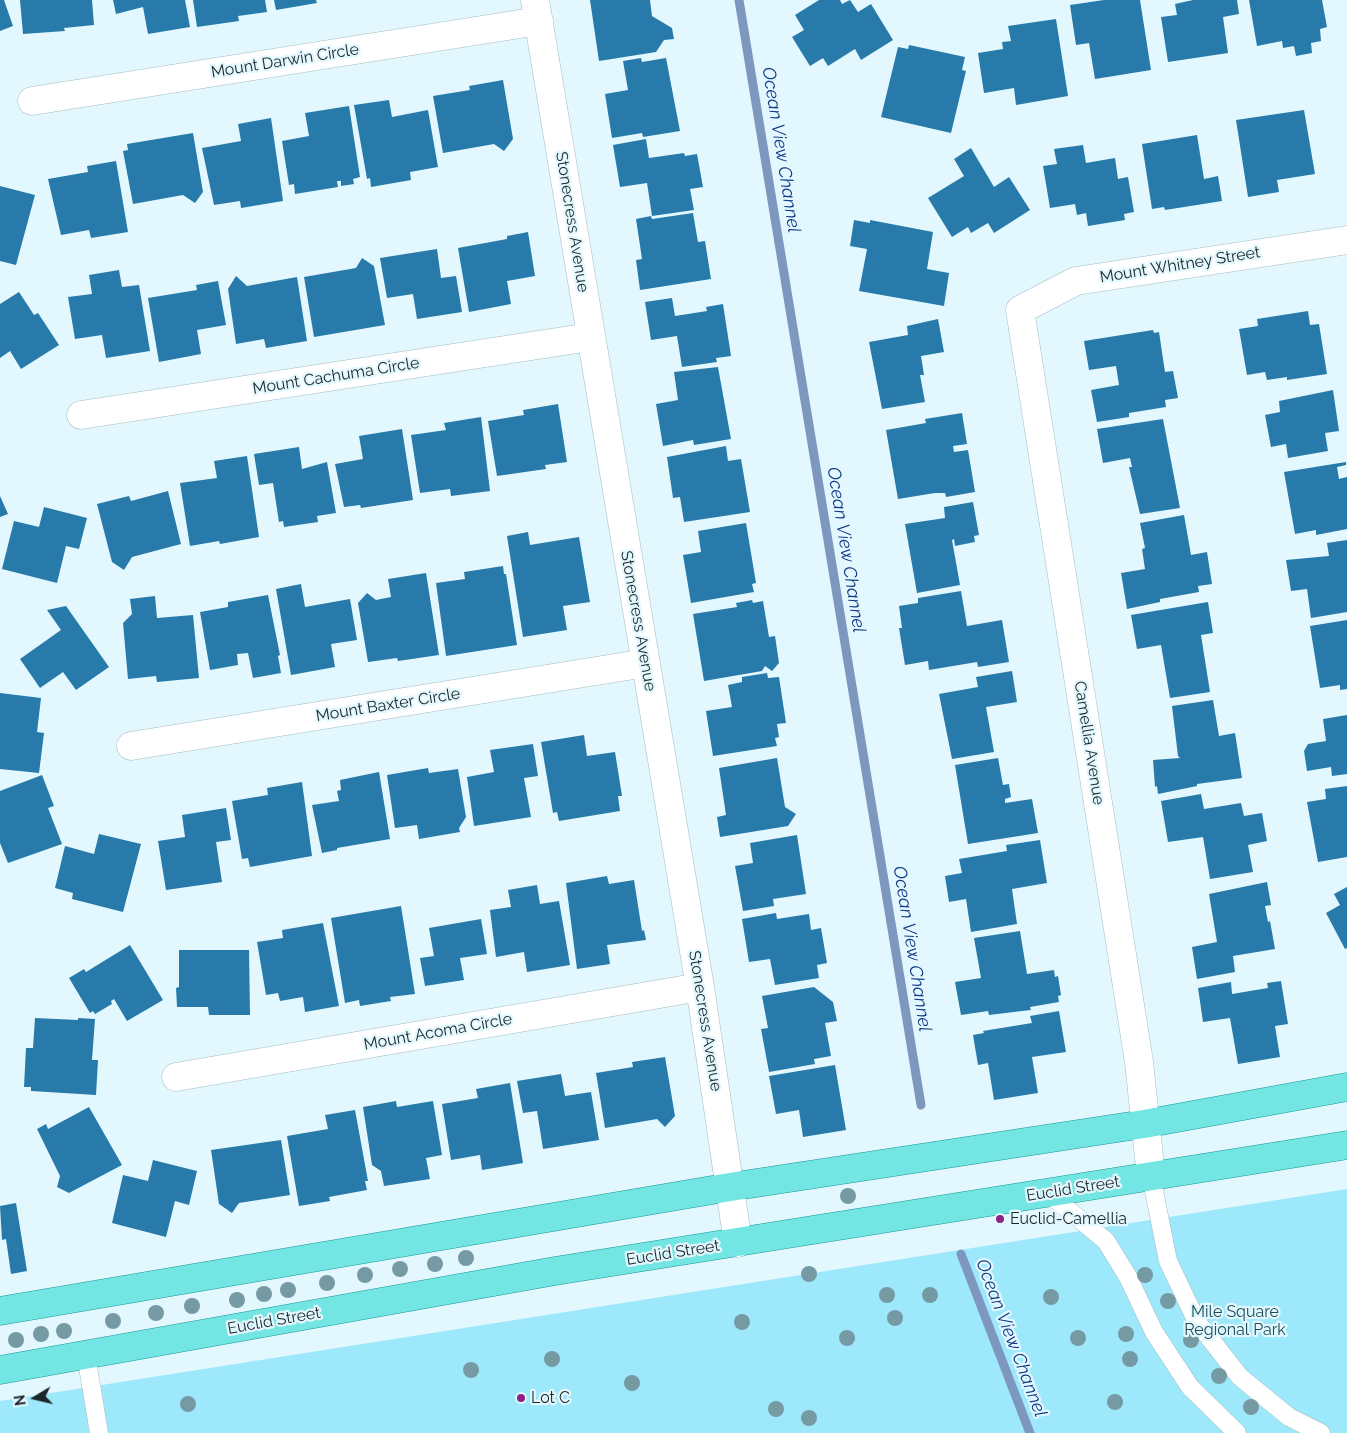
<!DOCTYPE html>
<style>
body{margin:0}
#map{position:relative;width:1347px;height:1433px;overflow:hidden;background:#e3f8fe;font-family:Raleway,sans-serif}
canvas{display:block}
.north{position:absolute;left:10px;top:1373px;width:50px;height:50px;-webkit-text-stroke:4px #e3f8fe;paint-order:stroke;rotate:261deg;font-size:14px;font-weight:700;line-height:20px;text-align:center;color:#1d2729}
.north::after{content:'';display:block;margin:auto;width:18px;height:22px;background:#1d2729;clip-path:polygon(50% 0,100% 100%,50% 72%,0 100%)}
</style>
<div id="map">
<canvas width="1347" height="1433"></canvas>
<div class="north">N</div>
</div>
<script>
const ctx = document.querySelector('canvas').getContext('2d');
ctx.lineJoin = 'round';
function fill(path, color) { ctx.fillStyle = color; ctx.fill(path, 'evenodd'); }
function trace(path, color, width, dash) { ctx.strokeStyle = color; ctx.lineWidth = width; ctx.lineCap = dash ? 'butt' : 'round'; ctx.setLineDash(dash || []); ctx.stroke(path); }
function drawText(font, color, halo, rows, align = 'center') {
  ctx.font = font + ' Raleway,sans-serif'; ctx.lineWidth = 4.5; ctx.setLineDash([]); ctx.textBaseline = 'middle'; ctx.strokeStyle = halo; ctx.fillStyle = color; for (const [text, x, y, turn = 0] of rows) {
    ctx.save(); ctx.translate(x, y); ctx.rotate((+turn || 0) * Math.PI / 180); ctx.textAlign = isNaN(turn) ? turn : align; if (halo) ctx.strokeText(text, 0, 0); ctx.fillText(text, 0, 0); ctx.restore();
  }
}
const green = new Path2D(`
 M1347,1189V1433H0V1401Z`);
const stream = new Path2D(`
 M739,0L921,1105
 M961,1254L1030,1433`);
const building = new Path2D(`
 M0,0H4L13,26L0,31Z
 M20,0H92L94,25L64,28L65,31L23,34Z
 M113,0H185L190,27L148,34L143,7L116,14Z
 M193,0H265L267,12L238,16L239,21L197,27Z
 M274,0H316L317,3L276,10Z
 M590,0H650L652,16L672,28L674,39L664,40L656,52L599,61Z
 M819,0H840L842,4L850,0L858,12L871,4L893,40L861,60L855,49L828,66L823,58L810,66L792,37L804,30L795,15Z
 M1104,0H1140L1151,70L1095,79L1089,43L1076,45L1070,5Z
 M1193,0H1237L1239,14L1223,17L1228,53L1168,62L1161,17L1177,15L1175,4Z
 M1249,0H1322L1327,27L1320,29L1321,41L1311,43L1312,53L1296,56L1294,46L1283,48L1282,41L1257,46Z
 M1056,19L1068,96L1016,105L1014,88L984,93L978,53L1003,49L1002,42L1011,41L1008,26Z
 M909,45L965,57L962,70L966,71L951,133L881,117L898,47L908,49Z
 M641,58L642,62L666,58L680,131L643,137L642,133L612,138L605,94L628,90L623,61Z
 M503,80L513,139L504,151L494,144L443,153L433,96L470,90L469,86Z
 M389,100L392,117L428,110L438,167L410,172L411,180L371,187L370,178L367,179L354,105Z
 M349,106L360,177L353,179L354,184L341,186V181H337L338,187L295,194L294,184L289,185L282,141L309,136L305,113Z
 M1304,110L1315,174L1277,180L1279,192L1248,197L1236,120Z
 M271,118L283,201L241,208L240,201L214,205L202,148L241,141L238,124Z
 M193,133L203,192L195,203L183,195L133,204L123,151L128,150L127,144Z
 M1197,135L1204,179L1218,176L1222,201L1165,210L1164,207L1152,209L1142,144Z
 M646,139L649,158L684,153L685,156L697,154L703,187L690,189L694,210L652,216L647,183L620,187L613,145Z
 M1083,145L1086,163L1115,158L1118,179L1128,177L1134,212L1124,214L1125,220L1088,226L1086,213L1077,215L1075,204L1050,208L1043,166L1057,164L1054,149Z
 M971,148L994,187L1009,177L1030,210L994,233L988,223L971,233L968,227L952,237L928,198L964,176L954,159Z
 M116,161L128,232L91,238L89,230L61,235L48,179L88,172L87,166Z
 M0,186L35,195L16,265L0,261Z
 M693,213L698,242L705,241L711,279L640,290L636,260L642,259L636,219L651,216L652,219Z
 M854,220L870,223V220L933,232L927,269L949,273L944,306L859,291L867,249L850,246Z
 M528,232L535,276L507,281L511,304L469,312L458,248L507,239V236Z
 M437,249L441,278L456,276L462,312L417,319L413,294L387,298L380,258Z
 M362,258L374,266L385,325L314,337L304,277L356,268Z
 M119,270L122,287L139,285L150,351L106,358L102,335L75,339L68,297L92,294L89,275Z
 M236,276L247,286L297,277L307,341L266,348L264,339L236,344L228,289Z
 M218,281L226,325L197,330L201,354L159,362L148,298L197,290L196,285Z
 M19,292L34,315L38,313L59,345L21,369L10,351L0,358V304Z
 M672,298L675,316L707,311L706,307L723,304L731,356L716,358L717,362L682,367L677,336L651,340L645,302Z
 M1308,311L1310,325L1319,324L1327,374L1287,380V377L1267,380L1265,372L1247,375L1239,329L1258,326L1257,319Z
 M938,319L944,352L921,356L924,375H920L925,402L882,409L869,342L908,335L907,326Z
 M1153,330L1154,333L1159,332L1165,372L1173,371L1178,398L1165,400L1166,407L1129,413V417L1097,422L1091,390L1119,385L1116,366L1089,370L1084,341Z
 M718,367L731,439L694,445L693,440L663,446L656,404L678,400L674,372Z
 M1333,390L1339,431L1325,433L1328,451L1288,458L1286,444L1271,447L1265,415L1280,412L1279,401Z
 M558,404L567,462L545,465L546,469L497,476L488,421L524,415L523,410Z
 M962,413L967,444L953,446L954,452L968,450L975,492L946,497L945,493H935L898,499L886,430L926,423L925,419Z
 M481,417L490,491L451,496L450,489L420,493L411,435L446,430L444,423Z
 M1163,419L1180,508L1140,514L1129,467H1132L1130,458L1103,463L1097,429Z
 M402,429L413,500L361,508L360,505L344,507L335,464L363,459L359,436Z
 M726,446L728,461L741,459L750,512L684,522L680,497L673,498L667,457Z
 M299,447L302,469L327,462L336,513L317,516L318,522L284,527L283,521L279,522L273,483L259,485L254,454Z
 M247,456L259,537L220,544L219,541L190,546L180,483L217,478L214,461Z
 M1346,462V465L1337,467L1339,479L1347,477V529L1316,535V530L1295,534L1284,472Z
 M168,491L181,544L132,557L124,570L112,562L97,504L129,496L131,501Z
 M0,496L8,514L0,517Z
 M973,502L979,535L974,536L975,542L955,546L954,539L952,540L960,585L917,593L905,524L945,518L944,507Z
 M44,507L87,518L79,549L66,546L57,583L2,569L14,521L39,527Z
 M1184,515L1191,555L1207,552L1212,584L1198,586L1199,592L1160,599V602L1127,609L1121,573L1145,569L1142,549L1145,548L1140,523Z
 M746,523L756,583L752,584L754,592L691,603L683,555L701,552L698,531Z
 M528,532L530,545L579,537L590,602L563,606L567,630L523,637L507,536Z
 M1347,540V612L1311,618L1307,589L1291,591L1286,560L1329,556L1327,543Z
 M503,566L504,574H506L517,645L446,656L436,583L465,579L464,572Z
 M426,573L439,655L398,661L397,658L368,662L358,603L367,593L376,600L391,597L388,579Z
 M301,584L305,607L350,599L357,640L331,644L335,667L291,675L276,589Z
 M961,591L967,626L1002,620L1009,662L978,667L977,662L929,670L928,661L905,665L899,628H902L899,606L918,603V598Z
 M268,595L280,655L278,656L281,673L253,678L248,653L237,654L238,665L210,670L200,612L228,607V602Z
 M155,596L157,618L193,615L199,678L157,682L156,676L128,679L123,623L132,614L130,599Z
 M752,600L753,603L763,601L769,637L775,636L779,663L772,671L765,666L762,671L704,681L693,614L737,607L736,603Z
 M1208,602L1213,633L1201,635L1210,692L1170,698L1161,645L1137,649L1131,615Z
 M66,606L109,667L76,690L63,672L40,688L20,659L61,630L47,610Z
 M1347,620V689L1340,690V685L1320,688L1310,626Z
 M1012,671L1017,702L986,707L994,752L952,759L939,694L978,687L976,677Z
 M767,673L768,678L779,677L786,723L777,724L779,737L775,738L777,746L713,756L706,711L732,707L728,685L742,682V677Z
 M0,693L41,698L37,732L44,733L39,773L0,769Z
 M1213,700L1219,736L1235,733L1242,778L1197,784V786L1158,794L1157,786L1155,787L1153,760L1180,758L1178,756L1172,706Z
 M1347,715V774L1332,776L1331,767L1307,771L1304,751L1308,744L1326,741L1323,719Z
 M584,735L587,756L615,752L622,796H618L620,811L559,821L557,812L553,813L541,742Z
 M533,744L538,776L524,778L531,817L474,826L467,777L494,772L490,750Z
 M777,758L785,807L796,814L788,826L720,837L717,817L726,815L719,768Z
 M998,758L1003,785L1009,784L1011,797L1005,799V803L1032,799L1038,833L968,844L955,765Z
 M428,768L429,773L458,769L466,817L459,828L460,832L419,839L417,825L395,828L387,775Z
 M379,772L390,839L337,848V850L322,853L312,805L339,801L337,791L341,790L340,780Z
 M42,775L54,806L48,808L62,844L8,863L0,843V791Z
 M302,782L312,856L250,867L248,858L242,859L232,801L268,795L267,788Z
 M1347,786V857L1318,862L1307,802L1326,799L1325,789Z
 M1201,794L1204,809L1241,803L1244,816L1262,813L1267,841L1248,845L1253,872L1210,879L1203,837L1168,842L1161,801Z
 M226,808L231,840L216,842L222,882L166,890L158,841L185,837L182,815Z
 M99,834L141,844L123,912L72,899L73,893L55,888L65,846L94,854Z
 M797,835L806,894L773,899L774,906L743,911L735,866L753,863L750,843Z
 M1040,840L1047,883L1012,889L1017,924L971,932L966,899L949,902L945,876L962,873L959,859L1007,851L1006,845Z
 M607,876L609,884L634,880L642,931L644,930L646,940L607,945L610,964L577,969L566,883Z
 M1267,882L1271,905L1265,906L1268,922L1270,921L1275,949L1233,956L1235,972L1197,979L1192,947L1217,942L1209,894Z
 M537,885L540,904L559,901L570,965L527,972L524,952L496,957L490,910L511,907L508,890Z
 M1347,887V948L1345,949L1326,913L1340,905L1334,894Z
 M401,906L415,994L390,997L391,1001L360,1006L359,1000L345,1003L331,918Z
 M776,913L777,919L809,914L811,930L821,928L827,963L817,965L819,978L775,985L770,959L749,962L742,919Z
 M481,919L487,954L460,958L464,980L425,986L420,958L434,956L429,928Z
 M323,923L339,1006L305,1012L303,997L280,1001L278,993L266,995L257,942L283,938L282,930Z
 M1020,931L1027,974L1054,970L1055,977L1058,976L1061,995L1058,996L1059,1002L1030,1007L1031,1010L1022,1011L989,1015L988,1011L961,1015L955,982L981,978L974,938Z
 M130,945L163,1000L127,1021L114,999L111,1001L112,1004L95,1014L93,1011L90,1013L69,978L84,969L86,972Z
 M179,950H249L250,1015H209L208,1007H177L176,988L179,987Z
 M1281,981L1288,1024L1275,1026L1280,1057L1238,1064L1230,1018L1203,1022L1198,988L1231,982L1232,994L1268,988L1267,983Z
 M814,987L833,1002L837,1021L825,1023L831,1056L814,1059L815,1064L769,1072L761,1029L768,1028L762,996Z
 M1059,1011L1066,1052L1032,1057L1038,1093L994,1100L988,1063L978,1065L973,1035L984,1033L983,1031L1032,1023L1030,1016Z
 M35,1018L78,1020V1018L95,1019L92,1060H98L96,1095L31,1091V1087H24L26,1048H33Z
 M665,1057L675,1116L665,1127L657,1119L605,1128L596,1073L633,1067L632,1062Z
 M835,1065L846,1130L803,1137L799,1110L776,1114L769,1076Z
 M561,1074L565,1096L591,1092L599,1140L543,1149L537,1111L523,1113L517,1081Z
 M510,1083L523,1163L482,1170L480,1155L451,1160L442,1104L478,1098L476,1089Z
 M396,1101L397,1107L433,1101L442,1155L426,1158L430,1179L384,1186L381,1171L372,1165L363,1107Z
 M89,1107L122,1165L69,1193L57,1187L60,1176L37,1129L46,1124L48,1129Z
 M355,1110L368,1181H365L367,1190L329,1197L330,1201L299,1206L287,1136L328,1129L325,1115Z
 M281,1140L290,1195L239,1203L232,1213L219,1204L211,1150Z
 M153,1160L197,1171L189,1205L175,1201L166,1237L112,1223L123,1175L148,1181Z
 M16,1203L27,1271L11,1274L6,1239L2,1240L0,1206Z`);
const service = new Path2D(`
 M1151,1176L1168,1261L1197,1322L1240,1377L1289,1417L1321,1433
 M1048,1193L1106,1241L1128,1277L1154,1332L1190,1387L1237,1433
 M86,1355L99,1433`);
const minor = new Path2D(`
 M535,0L700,987L738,1243
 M32,101L539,21
 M81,415L590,337
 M131,746L646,663
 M176,1077L700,987
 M1151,1176L1139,1062L1020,310L1076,281L1347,240`);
const primary = new Path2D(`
 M0,1311L730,1187L1144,1124L1347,1087
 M0,1370L555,1271L1347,1145`);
const trees = [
 [848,1196],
 [466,1258],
 [435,1264],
 [400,1269],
 [809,1274],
 [365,1275],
 [1145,1275],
 [327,1283],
 [288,1290],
 [264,1294],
 [887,1295],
 [930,1295],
 [1051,1297],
 [237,1300],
 [1168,1301],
 [192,1306],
 [156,1313],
 [895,1318],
 [113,1321],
 [742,1322],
 [64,1331],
 [41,1334],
 [1126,1334],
 [847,1338],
 [1078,1338],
 [16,1340],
 [1191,1340],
 [552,1359],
 [1130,1359],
 [471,1370],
 [1219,1376],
 [632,1383],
 [1115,1402],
 [188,1404],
 [1251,1407],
 [776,1409],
 [809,1418]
];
const markers = [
 [1000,1219,5,"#8c2288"],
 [521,1398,5,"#8c2288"]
];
const streetNames = [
 ["Mount Darwin Circle",285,61,-9],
 ["Stonecress Avenue",572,222,81],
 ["Mount Whitney Street",1180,265,-9],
 ["Mount Cachuma Circle",336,376,-9],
 ["Stonecress Avenue",638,621,80],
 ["Mount Baxter Circle",388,705,-9],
 ["Camellia Avenue",1089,743,81],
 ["Stonecress Avenue",705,1021,81],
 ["Mount Acoma Circle",438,1032,-10],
 ["Euclid Street",1073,1189,-9],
 ["Euclid Street",673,1253,-9],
 ["Euclid Street",274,1321,-10]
];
const poiNames = [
 ["Euclid-Camellia",1010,1219],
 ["Lot C",531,1398]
];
const parkNames = [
 ["Mile Square",1235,1312],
 ["Regional Park",1235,1330]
];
const waterNames = [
 ["Ocean View Channel",781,150,81],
 ["Ocean View Channel",846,550,81],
 ["Ocean View Channel",912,949,81],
 ["Ocean View Channel",1011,1338,69]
];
fill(green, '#9ee8fb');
trace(stream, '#7e97bf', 9);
fill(building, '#277aaa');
trace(service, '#a3bcc3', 19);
trace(minor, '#a3bcc3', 29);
trace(primary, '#189796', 29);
trace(service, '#fff', 18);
trace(minor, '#fff', 28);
trace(primary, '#73e5e3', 28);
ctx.fillStyle = '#769aa3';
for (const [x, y] of trees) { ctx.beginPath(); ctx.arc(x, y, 8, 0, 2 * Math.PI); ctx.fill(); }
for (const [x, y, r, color] of markers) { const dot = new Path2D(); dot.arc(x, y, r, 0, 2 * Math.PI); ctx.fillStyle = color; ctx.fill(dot); trace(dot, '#e3f8fe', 2); }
drawText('16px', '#1d2729', '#e3f8fe', streetNames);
drawText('16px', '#1d2729', '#e3f8fe', poiNames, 'left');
drawText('16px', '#1c4d58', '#e3f8fe', parkNames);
drawText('italic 18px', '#113986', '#e3f8fe', waterNames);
</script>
